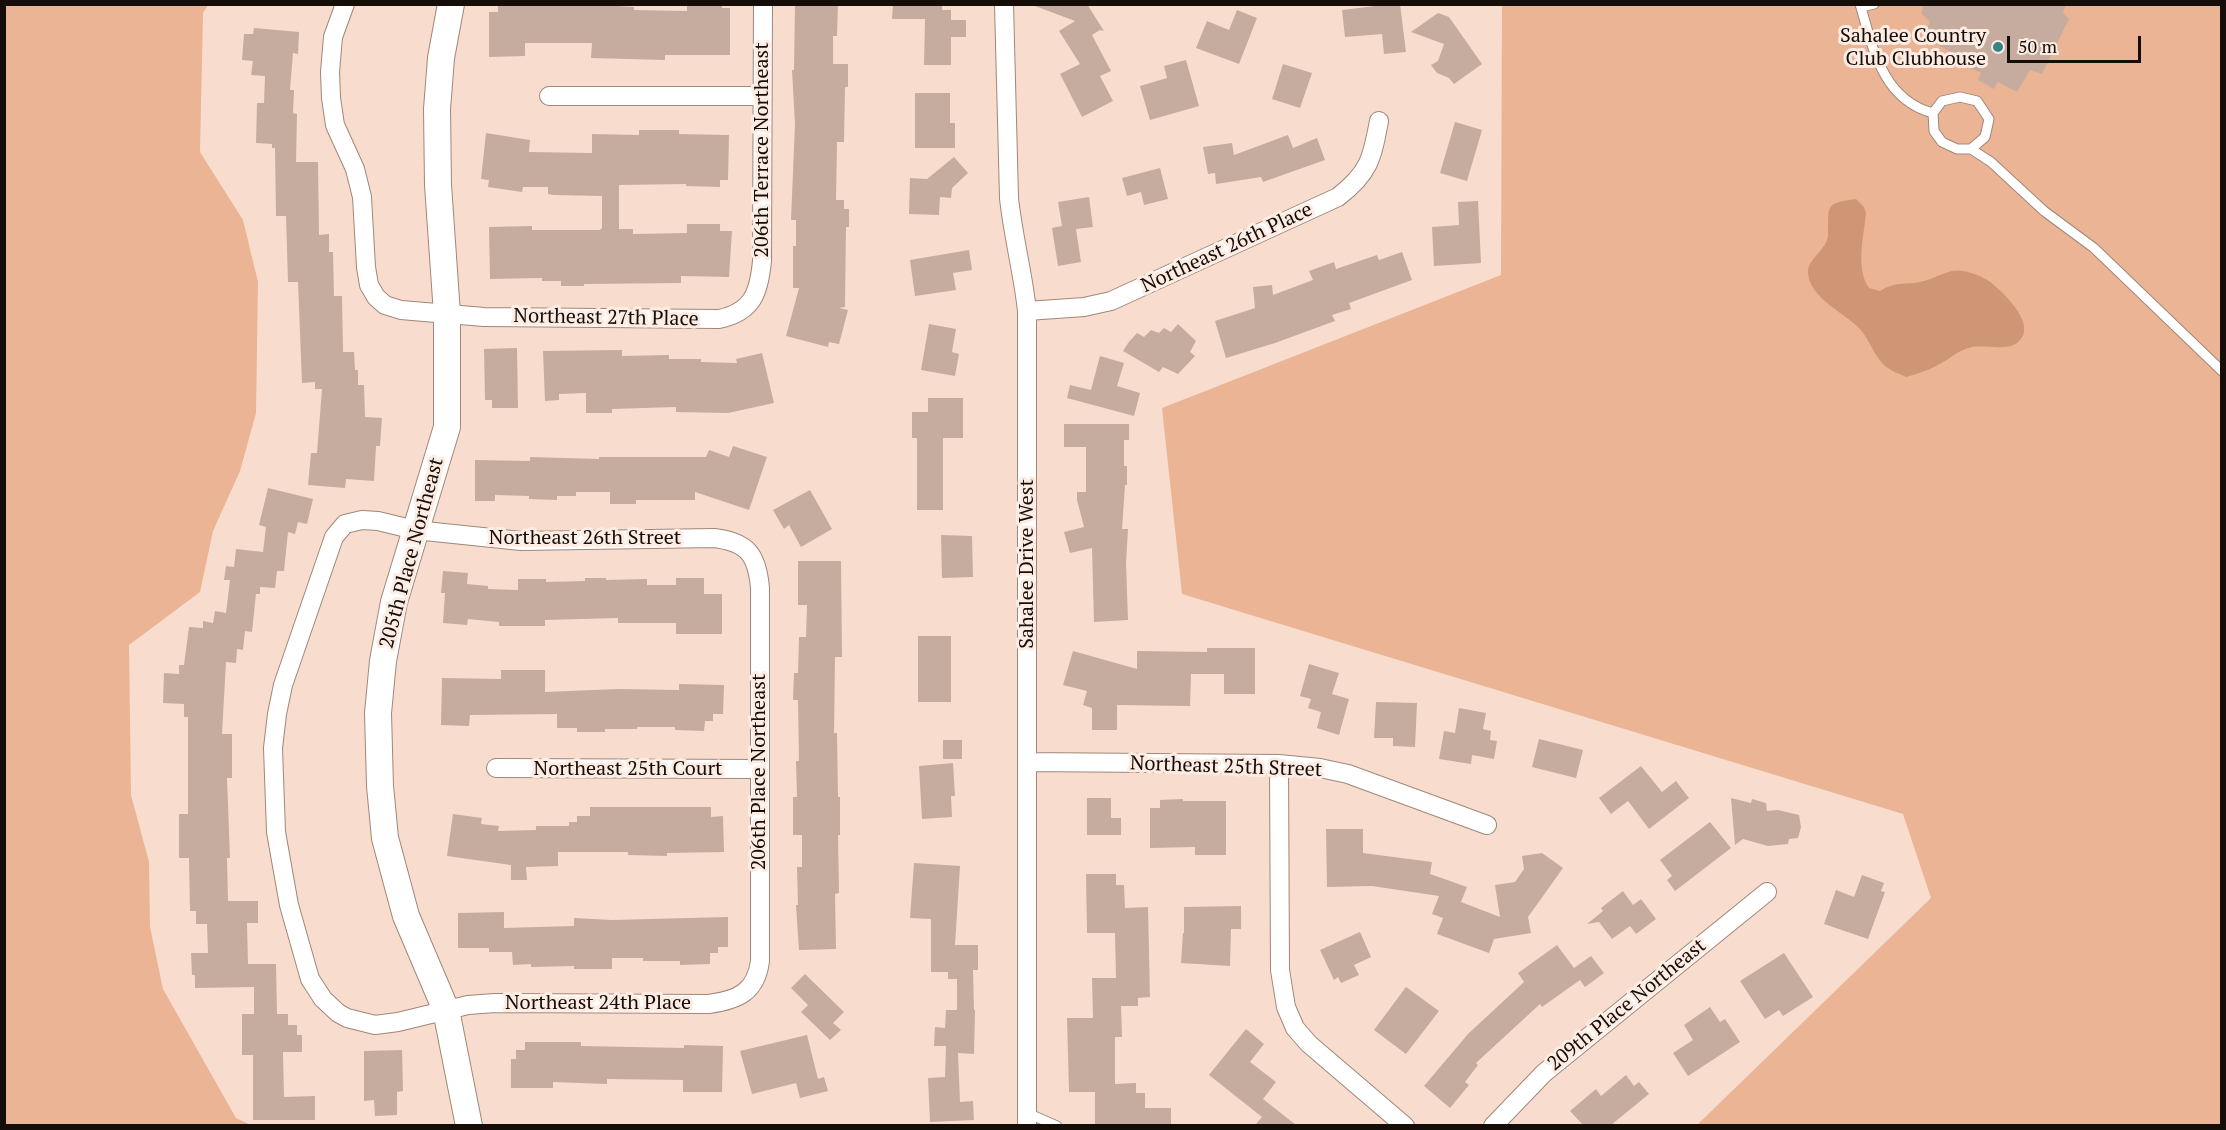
<!DOCTYPE html>
<style>
body{margin:0}
#map{position:relative;width:2226px;height:1130px;overflow:hidden;background:#f8ddce;font-family:"PT Serif",serif}
canvas{display:block}
.frame{position:absolute;inset:0;border:6px solid #150d08;pointer-events:none}
.scale{position:absolute;left:2007px;top:36px;width:134px;height:27px;box-sizing:border-box;border:3px solid #150d08;border-top:0;padding-left:8px;font-size:18px;line-height:21px;white-space:nowrap;color:#150d08;-webkit-text-stroke:4px #fdece3;paint-order:stroke}
</style>
<div id="map">
<canvas width="2226" height="1130"></canvas>
<div class="frame"></div>
<div class="scale">50 m</div>
</div>
<script>
const ctx = document.querySelector('canvas').getContext('2d');
ctx.lineJoin = 'round';
function fill(path, color) { ctx.fillStyle = color; ctx.fill(path, 'evenodd'); }
function trace(path, color, width, dash) { ctx.strokeStyle = color; ctx.lineWidth = width; ctx.lineCap = dash ? 'butt' : 'round'; ctx.setLineDash(dash || []); ctx.stroke(path); }
function drawText(font, color, halo, rows, align = 'center') {
  ctx.font = font + ' "PT Serif",serif'; ctx.lineWidth = 6; ctx.setLineDash([]); ctx.textBaseline = 'middle'; ctx.strokeStyle = halo; ctx.fillStyle = color; for (const [text, x, y, turn = 0] of rows) {
    ctx.save(); ctx.translate(x, y); ctx.rotate((+turn || 0) * Math.PI / 180); ctx.textAlign = isNaN(turn) ? turn : align; if (halo) ctx.strokeText(text, 0, 0); ctx.fillText(text, 0, 0); ctx.restore();
  }
}
const green = new Path2D(`
 M5,4L208,5L203,13L200,152L243,220L258,282L256,413L240,471L213,531L200,592L129,645L131,795L149,862L150,927L163,989L236,1118L251,1125H5Z
 M1502,5H2221V1125H1697L1931,898L1903,814L1182,594L1162,408L1501,275Z`);
const water = new Path2D(`
 M1856,199L1864,207L1866,213C1864,236 1855,268 1869,288L1880,291C1898,280 1906,286 1924,281C1937,278 1949,268 1963,271C1971,272 1983,277 1989,281C2003,292 2040,326 2017,343C2005,351 1986,345 1972,347C1957,350 1949,360 1936,366C1927,371 1916,374 1906,377C1898,373 1888,370 1882,363C1873,353 1869,339 1860,329C1844,312 1810,299 1808,273C1807,258 1828,250 1828,234C1829,206 1824,203 1856,199Z`);
const building = new Path2D(`
 M498,4H584L634,7V10L687,11V4H722V8H730V55H665V60L591,58L592,43H525V56L489,57V12H498Z
 M795,4H838L837,36H833V64H848V87H845L844,142H837L836,200H844V209H849V227H846L845,307L839,308L848,310L839,344L829,342L828,347L786,336L799,288H793V246H796V220H791L795,124L792,70H794Z
 M893,4H942V10H951V20H966V37H951V65H924L925,19H892Z
 M1035,4H1087L1104,31L1100,30L1092,35L1111,71L1100,76L1113,101L1082,117L1060,74L1080,64L1059,31L1075,21L1035,6Z
 M1392,4H1400L1406,52L1384,54L1382,34L1345,37L1342,10Z
 M1923,4H2066L2063,13L2069,19L2042,74L2030,70L2017,92L1998,82L1994,89L1978,80L1981,73L1956,61L1959,56L1922,37L1930,22L1922,14Z
 M1237,10L1257,18L1239,64L1196,48L1207,21L1229,30Z
 M1438,13L1449,17L1482,64L1454,84L1449,78L1437,73L1431,65L1438,61L1444,44L1411,32Z
 M254,28L299,32L298,54L293,53L290,90H294L293,113L297,114L296,162H318L319,235L329,234V252H333L334,296H342L343,352H354L355,370H358V385H364L365,417L382,418L380,446H376L374,481L346,479L345,488L308,485L311,453H317L322,389H315V382L302,383L298,282H288L286,216H276L275,148H272V144L256,143L257,103H264L265,76L251,75L253,61L242,60L244,34H253Z
 M1186,60L1199,106L1150,120L1140,86L1167,78L1164,66Z
 M1283,64L1312,73L1300,108L1272,99Z
 M915,93H950V123H955V148H915Z
 M1455,122L1482,130L1467,181L1440,173Z
 M639,130H679V134L729,135L728,180H720V187L686,186V184L619,185V229H633V234L687,233V224H720V231H732L729,277L681,276V283L584,284V286H561V281H542V278L490,279L489,227L532,226V230H600L602,228V196L553,195L548,194V187H523L522,192L488,187L489,180L481,179L486,133L530,140L529,152L592,153V134L639,135Z
 M1288,135L1293,148L1317,138L1325,160L1263,182L1261,177L1216,184L1215,173L1208,174L1203,147L1232,143L1234,155Z
 M954,157L968,173L952,188L951,198L940,197L939,215L909,214L910,178L927,179Z
 M1160,168L1168,199L1144,205L1141,192L1127,196L1122,178Z
 M1089,197L1093,227L1076,229L1081,262L1058,266L1052,228L1062,226L1058,202Z
 M1478,201L1481,263L1434,266L1432,227L1459,225L1458,202Z
 M969,250L972,270L953,273L956,290L915,296L910,260Z
 M1402,252L1412,280L1349,303L1351,309L1332,315L1335,321L1275,343L1226,358L1215,321L1255,308L1253,287L1272,285L1273,295L1313,280L1309,271L1334,262L1336,269L1377,255L1379,260Z
 M929,324L956,329L952,352L959,354L955,376L921,370Z
 M1178,324L1196,341L1190,352L1195,356L1178,374L1163,367L1159,372L1123,351L1128,343L1137,333L1144,337L1151,330L1159,333L1164,328L1171,332Z
 M517,348L518,408H492V400H485L484,349Z
 M622,350V356L669,355V359H701V362L737,363L736,359L762,353L774,403L728,413L676,412V407L612,409V413H586V393L559,394V400L545,401L543,351Z
 M1100,356L1124,363L1117,386L1140,393L1134,416L1067,398L1070,385L1091,390Z
 M928,398H963V438H943V510H917V438H912V412H928Z
 M1064,424H1129V440H1124V466H1127V485H1125L1122,529H1128L1126,563L1128,620L1094,622L1092,548L1070,553L1064,532L1084,527L1077,500V492H1086V447H1064Z
 M733,446L767,457L749,510L695,492V500H636V504H610V492H576V496H557V500L529,499V496L495,495V501H475V460L530,461V457L599,459V457H706L709,450L729,457Z
 M268,488L313,499L307,524L298,522L295,534L288,532L284,571H277L275,588L260,587V594H256L252,632L245,631L243,650L237,649L236,663L226,662L222,734H232V778H227L230,858H227L228,901H258V923H247L248,964H276L277,1014H288V1025H297V1035H302V1052H283L284,1097L315,1096V1120H253V1055H242V1014H254V987L195,988V975H192L191,953H208L207,924H196V911H190L189,858H179V814H188V717H184V704L163,703L164,673L179,674V665H184L189,627L203,628V621L213,623L215,611L226,613L230,580H224L226,566L234,567L236,549L263,552L266,527L259,525Z
 M810,490L832,529L801,547L789,525L784,529L773,510Z
 M941,535L972,536L973,577L942,578Z
 M798,561H841L842,657H835L834,733H837L838,797H840V835H838L839,893L835,894L836,949L799,950L796,905H798L797,867H802V835H793V797H797L796,761H799L798,700H793L794,673H798L799,637H806L807,605H798Z
 M443,571L468,573L467,584L488,586V589L518,590V579H546V582L585,581V578H606V580L647,579V585H676V578H704V594H722V634H676V623H618V618L545,620V626H499V622L468,619L467,625L443,623L445,593H441Z
 M918,636H951V702H918Z
 M1207,648H1255V694H1224V674H1191L1190,706L1117,705V730H1092V708L1083,705L1087,691L1063,685L1073,651L1137,669V651L1207,652Z
 M1309,664L1339,673L1332,694L1349,699L1339,735L1317,728L1321,712L1308,708L1311,699L1300,696Z
 M501,670H545V692L618,689L679,690V684L724,685L723,714H713V721H705L704,731L675,730V727H637V729H605V732H577V728H557V714L470,715L469,726L441,725L442,678L501,679Z
 M1376,702L1417,703L1415,747L1393,746V738H1374Z
 M1459,708L1486,713L1483,729L1491,731L1490,740L1497,741L1494,759L1472,755L1471,764L1439,759L1444,731L1455,733Z
 M1539,739L1583,750L1576,778L1532,767Z
 M943,740H962V759H943Z
 M953,763L955,796H951L952,817L922,819L919,766Z
 M1641,766L1662,792L1676,781L1689,798L1649,829L1628,801L1611,814L1599,798Z
 M1087,798H1111V818H1121V835H1087Z
 M1731,798L1751,803L1752,799L1766,803L1767,811L1778,810L1799,815L1801,827L1798,838L1789,839L1788,844L1768,846L1743,839L1735,845Z
 M1183,799V801H1226V855H1195V847L1150,848V808H1160V800Z
 M590,807H711V817L723,816L724,852L667,853V856L628,855V852H558V866L526,867L527,880H511V865L447,856L453,814L482,818L481,824L499,826L498,831L536,830V826H569V822H577V816H590Z
 M1710,822L1731,848L1675,891L1667,880L1672,876L1660,860Z
 M1326,829H1363V853L1432,862L1430,874L1467,887L1461,902L1500,917L1495,885L1515,882L1524,869L1522,856L1542,853L1563,868L1528,917L1531,933L1494,939L1489,953L1437,934L1443,918L1432,914L1439,896L1372,886L1327,887Z
 M914,863L960,866L955,945H978V970H973L974,1010H975L974,1054L958,1053L960,1102L973,1101L974,1120L930,1122L928,1078L945,1077L946,1046H934L935,1027L945,1028L946,1010H957V979H948V972H931V919L910,918Z
 M1086,874H1116V885H1124L1125,908L1148,907L1150,997L1138,998V1006H1121L1122,1037H1115V1084L1136,1083V1093H1145V1108H1171V1125H1095V1092H1069L1067,1018H1093L1092,978H1116L1115,933H1087Z
 M1862,875L1884,883L1881,891L1885,892L1868,939L1824,924L1836,890L1854,897Z
 M1623,891L1633,905L1641,899L1656,919L1636,934L1630,926L1612,939L1599,922L1587,924L1603,911L1601,908Z
 M1241,906V929H1231L1230,966L1181,963L1183,933H1184V907Z
 M504,912V928L574,926V918L612,920L728,917V947H718V953H710V964L680,965V961H643V958H612V969H574V966L531,967V964L513,965L512,952H489V948H458V913Z
 M1360,932L1371,957L1354,965L1359,975L1341,983L1338,977L1334,980L1320,950Z
 M1557,945L1574,968L1591,956L1604,973L1585,987L1580,980L1542,1007L1540,1004L1476,1063L1478,1065L1465,1082L1469,1085L1450,1108L1424,1086L1468,1034L1524,982L1518,973Z
 M1784,953L1813,997L1783,1016L1779,1010L1765,1019L1740,981Z
 M805,974L844,1012L833,1023L841,1030L830,1040L801,1012L808,1005L791,988Z
 M1406,987L1439,1011L1406,1054L1374,1030Z
 M1710,1007L1720,1022L1725,1019L1740,1042L1688,1076L1673,1053L1693,1040L1684,1025Z
 M1246,1029L1264,1044L1250,1062L1276,1082L1263,1099L1296,1125H1255L1262,1117L1209,1075Z
 M807,1035L818,1079L824,1077L828,1091L800,1098L796,1083L752,1094L740,1051Z
 M525,1042H581V1046L684,1048V1045L723,1046L722,1092H683V1080L607,1079V1084L553,1082V1088H511V1059H516V1050H525Z
 M402,1050L403,1091L397,1092V1115L375,1116L374,1100L364,1101V1051Z
 M1626,1075L1634,1086L1639,1082L1649,1094L1611,1125H1583L1570,1111L1596,1089L1601,1096Z`);
const lane = new Path2D(`
 M1860,4C1873,49 1883,100 1933,113
 M1861,7L1874,4
 M1971,149L1985,137L1989,119L1977,101L1960,97L1942,101L1933,113L1934,131L1942,142L1957,149H1971L1991,162L2044,211L2094,248L2222,371
 M1027,1113L1057,1126`);
const street = new Path2D(`
 M345,4L333,37L330,72L331,98L335,125L355,169L362,197L366,267L369,285L376,297L385,305L401,310L484,317L719,319C753,312 759,292 762,261L763,4
 M1004,4L1009,198C1013,236 1023,273 1027,311V1126
 M549,96H762
 M1027,311L1084,307L1111,301L1338,197C1369,173 1372,159 1379,121
 M362,520L378,521L415,530L521,541L714,538C748,542 757,555 760,588V961C756,992 738,1000 709,1004L495,1003L468,1005L398,1022L375,1025L347,1018L338,1013L323,999L310,979L289,905L276,832L273,748L277,714L283,685L334,537L345,524Z
 M1027,762L1279,764L1320,768L1348,774L1487,825
 M1279,764L1280,970L1286,1007L1295,1028L1309,1044L1405,1126
 M496,768L759,769
 M1493,1126L1544,1073L1767,892`);
const secondary = new Path2D(`
 M451,4L441,58L437,109L438,185L447,314V427L394,602L383,661L378,713L380,786L385,838L406,916L446,1010L469,1126`);
const markers = [
 [1998,47,6,"#398286"]
];
const poiNames = [
 ["Sahalee Country",1986,36],
 ["Club Clubhouse",1986,59]
];
const streetNames = [
 ["206th Terrace Northeast",762,150,-90],
 ["Northeast 26th Place",1227,248,-25],
 ["Northeast 27th Place",606,318,1],
 ["Northeast 26th Street",585,538],
 ["205th Place Northeast",412,553,-75],
 ["Sahalee Drive West",1027,564,-90],
 ["Northeast 25th Street",1226,767,2],
 ["Northeast 25th Court",628,769],
 ["206th Place Northeast",759,772,-90],
 ["Northeast 24th Place",598,1003],
 ["209th Place Northeast",1627,1005,-39]
];
fill(green, '#ebb495');
fill(water, '#cf9676');
fill(building, '#c6ac9e');
trace(lane, '#a08779', 11);
trace(street, '#a08779', 20);
trace(secondary, '#a08779', 28);
trace(lane, '#fff', 9);
trace(street, '#fff', 18);
trace(secondary, '#fff', 26);
for (const [x, y, r, color] of markers) { const dot = new Path2D(); dot.arc(x, y, r, 0, 2 * Math.PI); ctx.fillStyle = color; ctx.fill(dot); trace(dot, '#fdece3', 2); }
drawText('20px', '#150d08', '#fdece3', poiNames, 'right');
drawText('20px', '#150d08', '#fdece3', streetNames);
</script>
